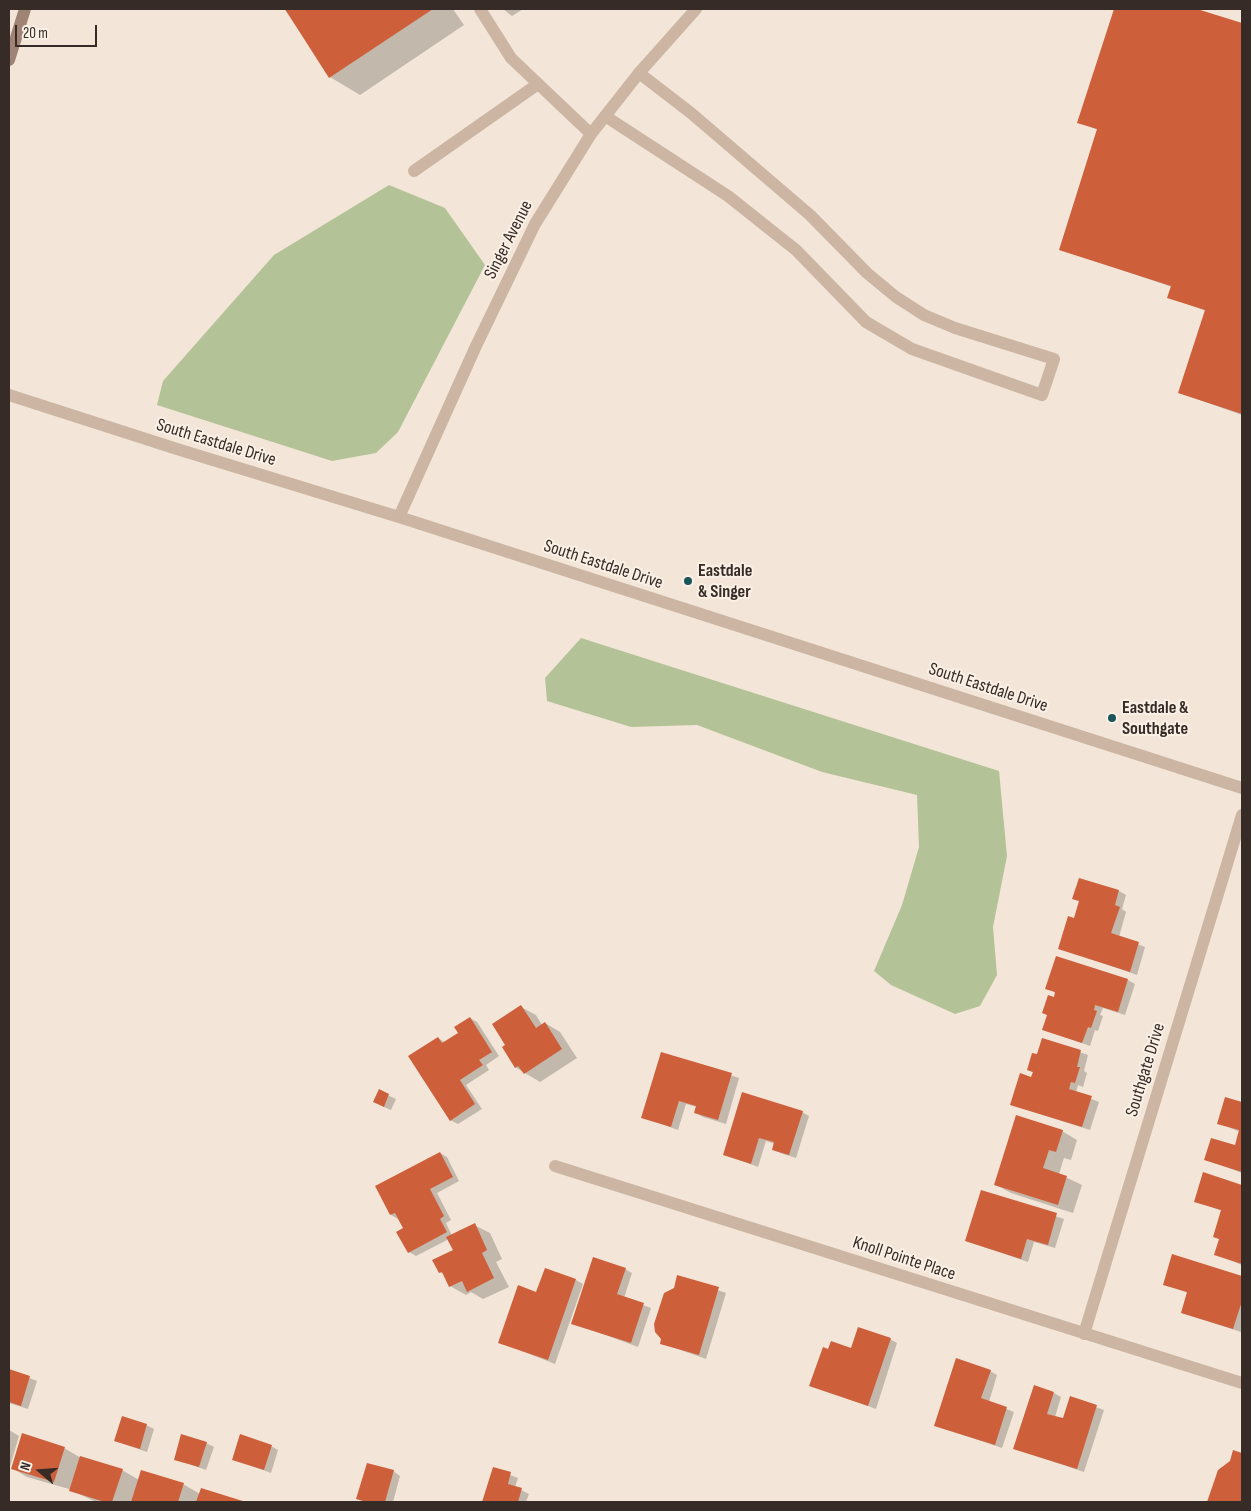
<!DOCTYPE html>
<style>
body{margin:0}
#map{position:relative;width:1251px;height:1511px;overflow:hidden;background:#f3e6d8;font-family:"Sofia Sans Condensed",sans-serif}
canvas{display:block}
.frame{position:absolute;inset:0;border:10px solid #362b26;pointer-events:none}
.north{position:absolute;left:15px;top:1446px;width:50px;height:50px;-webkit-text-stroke:4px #faf0e5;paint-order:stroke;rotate:288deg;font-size:14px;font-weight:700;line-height:20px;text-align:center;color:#362b26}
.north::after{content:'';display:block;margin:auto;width:18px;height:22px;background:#362b26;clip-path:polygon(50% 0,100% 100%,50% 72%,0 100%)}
.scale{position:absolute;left:15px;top:25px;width:82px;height:22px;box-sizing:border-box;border:2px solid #362b26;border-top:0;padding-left:6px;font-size:15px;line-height:18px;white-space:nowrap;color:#362b26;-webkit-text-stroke:4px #faf0e5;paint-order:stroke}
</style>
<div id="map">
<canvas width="1251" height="1511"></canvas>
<div class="frame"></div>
<div class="north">N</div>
<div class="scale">20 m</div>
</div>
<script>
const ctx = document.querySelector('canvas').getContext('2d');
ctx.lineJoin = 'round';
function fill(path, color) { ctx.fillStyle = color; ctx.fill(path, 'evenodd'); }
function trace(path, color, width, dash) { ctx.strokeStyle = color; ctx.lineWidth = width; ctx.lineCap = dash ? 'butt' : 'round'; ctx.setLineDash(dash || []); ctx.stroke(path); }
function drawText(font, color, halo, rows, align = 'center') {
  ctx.font = font + ' "Sofia Sans Condensed",sans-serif'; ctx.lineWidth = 4; ctx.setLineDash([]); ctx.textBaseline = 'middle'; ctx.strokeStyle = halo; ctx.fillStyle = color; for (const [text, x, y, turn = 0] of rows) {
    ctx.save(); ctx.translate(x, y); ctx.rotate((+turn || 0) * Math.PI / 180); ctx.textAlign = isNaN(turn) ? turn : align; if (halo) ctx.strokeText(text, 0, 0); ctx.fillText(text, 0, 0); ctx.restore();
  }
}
const green = new Path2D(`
 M389,185L445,208L485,265L398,432L376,453L332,461L157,405L163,381L274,255Z
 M581,638L999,771L1007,856L993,927L997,975L980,1006L955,1014L891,985L874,971L902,905L919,847L917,795L822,772L697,725L631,727L547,701L545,678Z`);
const shadow = new Path2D(`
 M287,9H453L464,25L360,95L330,77L285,10Z
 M503,9H523L512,16Z
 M1115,9H1193L1242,25V415L1180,393L1206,311L1169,297L1172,287L1060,249L1098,130L1078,122Z
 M1119,891L1126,895L1122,909L1126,912L1119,937L1145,947L1137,975L1059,948L1075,920L1080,902L1074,898Z
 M1128,980L1135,984L1125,1015L1103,1008L1100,1015L1103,1016L1098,1031L1095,1030L1090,1046L1044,1030L1056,993L1047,988Z
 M521,1007L536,1015L542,1025L545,1023L560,1032L577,1058L540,1082L515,1067L507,1045Z
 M470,1018L477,1022L499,1056L486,1065L489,1070L466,1085L482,1109L458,1124L450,1120L438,1038L446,1043L460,1033Z
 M1043,1039L1088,1055L1084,1071L1087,1073L1083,1087L1078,1085L1076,1093L1099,1102L1090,1130L1012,1105L1032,1079L1034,1073L1028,1070L1038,1056Z
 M662,1053L739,1078L726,1124L703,1117L696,1113L697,1107L686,1104L678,1130L642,1117Z
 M379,1091L396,1099L391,1110L382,1106Z
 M1226,1099L1242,1104V1173L1206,1160L1236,1146L1240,1132L1219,1123Z
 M802,1112L809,1116L796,1158L780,1153L773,1149L775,1144L766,1141L758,1167L725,1154Z
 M1062,1131L1077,1140L1071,1160L1064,1158L1059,1174L1082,1185L1073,1213L1011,1193L996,1185Z
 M440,1153L447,1157L459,1181L437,1193L451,1220L446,1223L452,1236L474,1225L490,1233L502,1259L496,1262L509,1287L483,1299L471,1292L466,1295L450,1286L445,1275L440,1272L455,1251L449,1239L416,1256L409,1252L404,1229L398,1219L391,1215Z
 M1204,1174L1242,1186V1265L1215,1254L1220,1240L1214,1236L1222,1211L1196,1201Z
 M982,1191L1064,1219L1055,1248L1034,1242L1028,1262L966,1241Z
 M1173,1256L1242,1277L1241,1332L1182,1313L1188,1293L1164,1284Z
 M625,1269L632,1273L624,1298L651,1308L638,1347L573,1323Z
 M678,1276L726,1293L706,1359L661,1343Z
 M576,1280L583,1284L555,1364L499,1342Z
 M890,1339L897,1343L876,1409L811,1385L829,1350H852Z
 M9,1370L37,1381L28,1409L9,1403Z
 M990,1371L997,1375L989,1402L1014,1412L1002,1448L936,1426Z
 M1054,1393L1061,1397L1055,1417L1064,1420L1071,1398L1104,1410L1084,1472L1015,1449Z
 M146,1425L154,1429L147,1452L115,1441Z
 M9,1430L19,1436L9,1470Z
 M206,1443L214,1447L206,1470L175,1459Z
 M271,1446L278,1450L271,1473L233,1459Z
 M64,1448L81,1458L122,1470L139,1480L183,1484L200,1494L201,1489L243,1502H96L69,1489L27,1477L12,1468Z
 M1234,1452L1242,1454V1502H1209L1219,1470L1231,1462Z
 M494,1469L518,1478L515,1487L529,1494L526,1502H484Z
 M393,1471L400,1476L393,1502H364L358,1499Z`);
const building = new Path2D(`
 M285,9H433L329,78Z
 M1114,9H1197L1242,23V414L1178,393L1205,310L1167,298L1171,286L1059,250L1097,129L1077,123Z
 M1079,878L1119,890L1115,905L1120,907L1111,933L1139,942L1130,972L1058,949L1068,916L1074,918L1079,901L1072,899Z
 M1056,956L1128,979L1118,1012L1095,1005L1094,1010L1097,1011L1091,1028L1088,1027L1082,1043L1042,1030L1047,1015L1042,1013L1048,995L1054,997L1055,992L1045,989Z
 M521,1005L536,1028L545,1022L562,1049L524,1074L518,1066L515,1068L502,1047L505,1045L492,1024Z
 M470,1017L492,1052L479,1060L483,1065L460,1080L475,1104L450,1121L408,1056L438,1037L442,1043L458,1033L454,1027Z
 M1042,1038L1081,1050L1077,1067H1080L1075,1083L1071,1082L1069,1089L1092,1096L1082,1127L1010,1105L1020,1073L1031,1077L1033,1072L1027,1070L1032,1053L1037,1054Z
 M661,1052L732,1073L718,1120L694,1113L696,1106L679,1101L671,1127L641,1118Z
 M379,1089L389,1094L384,1107L373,1102Z
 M742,1092L803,1111L789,1155L772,1150L774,1142L759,1138L751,1164L723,1155Z
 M1225,1097L1242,1102V1172L1204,1160L1211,1138L1235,1145L1239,1130L1217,1124Z
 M1016,1115L1063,1130L1056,1152L1049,1150L1043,1168L1067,1176L1058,1205L994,1185Z
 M440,1152L453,1177L430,1189L444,1216L440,1219L447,1232L408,1253L396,1232L403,1228L395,1213L390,1215L375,1186Z
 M1203,1172L1242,1185V1264L1214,1255L1219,1239L1213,1237L1221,1210L1194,1202Z
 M981,1190L1057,1213L1048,1245L1027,1239L1021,1259L965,1241Z
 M475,1223L487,1250L482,1253L494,1278L467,1292L462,1281L449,1287L442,1272L439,1273L432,1260L453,1250L446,1237Z
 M1172,1254L1242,1276V1301L1233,1329L1181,1313L1187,1292L1163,1285Z
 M593,1257L626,1268L617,1294L644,1303L631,1343L571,1324Z
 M545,1268L576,1279L548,1360L498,1343L518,1285L536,1292Z
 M677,1275L719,1287L699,1355L660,1344L661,1339L655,1332L654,1324L664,1293L674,1288Z
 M858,1327L891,1338L868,1406L809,1386L823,1347L828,1349L831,1341L851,1348Z
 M956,1358L991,1370L981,1398L1007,1407L995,1445L934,1426Z
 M9,1369L30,1376L21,1406L9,1402Z
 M1034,1385L1054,1392L1047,1414L1063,1418L1070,1396L1097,1405L1077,1469L1013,1449Z
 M122,1416L147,1424L140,1449L114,1441Z
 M22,1433L65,1447L54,1482L11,1469Z
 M181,1434L207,1442L199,1467L174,1460Z
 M240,1434L272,1445L264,1470L232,1460Z
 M1233,1450L1242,1453V1502H1207L1218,1470L1230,1461Z
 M80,1456L123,1469L112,1502H105L69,1491Z
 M367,1463L394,1470L385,1502H367L356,1499Z
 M493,1467L511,1472L508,1484L522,1488L518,1502H482Z
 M141,1470L184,1483L178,1502H131Z
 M201,1488L246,1502H196Z`);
const lane = new Path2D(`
 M480,9L511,58L591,134
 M605,116L728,196L796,250L866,322L912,349L1042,395L1054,359L955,328L924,315L896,297L867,273L810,215L691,113L639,73
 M414,171L538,84`);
const street = new Path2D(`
 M9,395L177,449L399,517L1242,788
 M399,517L476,346L535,224L591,134L639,73L696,9
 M555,1166L1242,1383
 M1084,1334L1242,815`);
const secondary = new Path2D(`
 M9,60L25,9`);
const markers = [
 [688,581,5,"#19565a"],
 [1112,718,5,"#19565a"]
];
const streetNames = [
 ["Singer Avenue",509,240,-63],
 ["South Eastdale Drive",216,443,17],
 ["South Eastdale Drive",603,565,18],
 ["South Eastdale Drive",988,688,18],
 ["Southgate Drive",1146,1070,-73],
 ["Knoll Pointe Place",904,1259,18]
];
const poiNames = [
 ["Eastdale",698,571],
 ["& Singer",698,592],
 ["Eastdale &",1122,708],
 ["Southgate",1122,729]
];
fill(green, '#b4c397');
fill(shadow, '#0003');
fill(building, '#ce5f3b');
trace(lane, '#ccb6a3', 12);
trace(street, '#ccb6a3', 12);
trace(secondary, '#9f8475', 12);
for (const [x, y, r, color] of markers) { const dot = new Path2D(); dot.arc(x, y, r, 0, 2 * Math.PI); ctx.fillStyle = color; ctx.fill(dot); trace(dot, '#faf0e5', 2); }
drawText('18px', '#362b26', '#faf0e5', streetNames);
drawText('bold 18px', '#362b26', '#faf0e5', poiNames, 'left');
</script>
